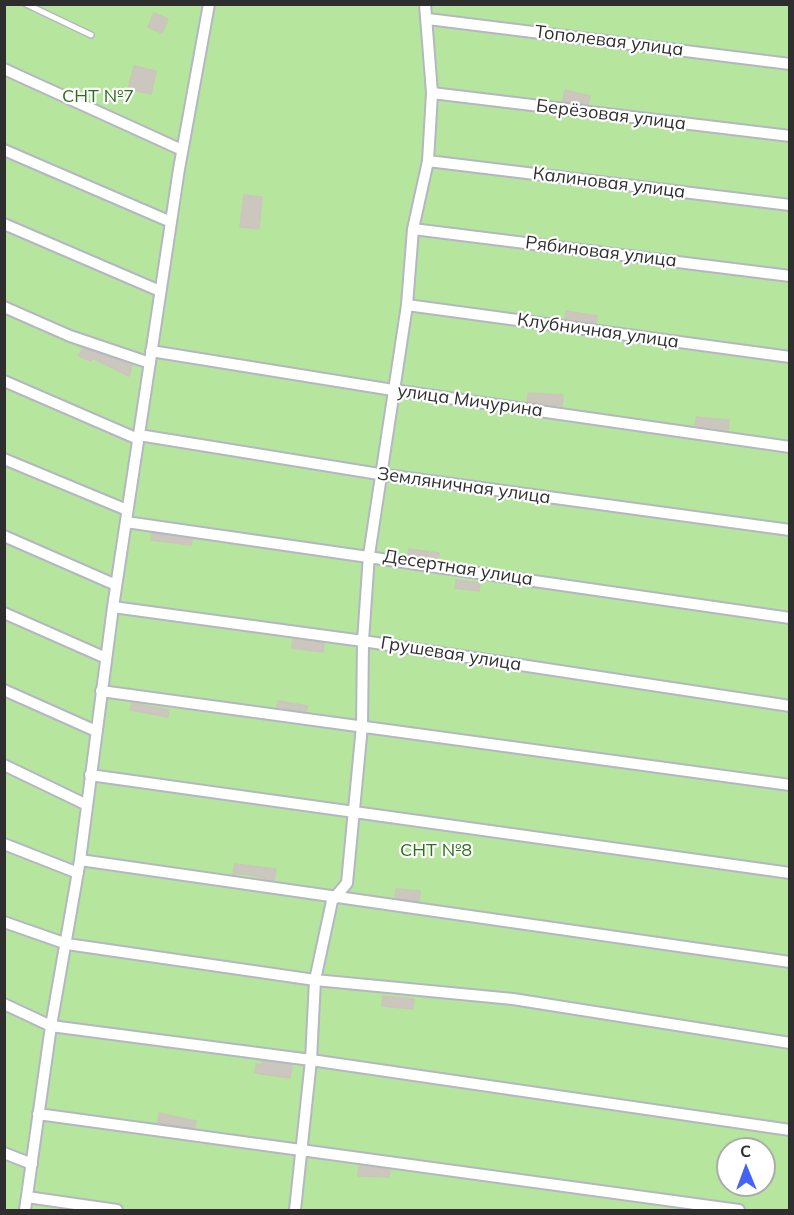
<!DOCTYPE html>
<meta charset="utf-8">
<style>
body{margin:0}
#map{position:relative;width:794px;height:1215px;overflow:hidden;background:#efe9e1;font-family:Mulish,sans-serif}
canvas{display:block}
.frame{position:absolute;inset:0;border:6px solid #2e2e2e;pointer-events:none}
.north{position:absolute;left:716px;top:1137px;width:60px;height:60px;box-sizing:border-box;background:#fff;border:2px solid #ababab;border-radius:50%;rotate:359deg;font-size:16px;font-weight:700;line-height:24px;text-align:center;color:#2e2e2e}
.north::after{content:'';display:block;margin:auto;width:21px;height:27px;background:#4264fb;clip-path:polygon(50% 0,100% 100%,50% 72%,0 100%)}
</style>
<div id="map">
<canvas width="794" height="1215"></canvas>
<div class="frame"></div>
<div class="north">С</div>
</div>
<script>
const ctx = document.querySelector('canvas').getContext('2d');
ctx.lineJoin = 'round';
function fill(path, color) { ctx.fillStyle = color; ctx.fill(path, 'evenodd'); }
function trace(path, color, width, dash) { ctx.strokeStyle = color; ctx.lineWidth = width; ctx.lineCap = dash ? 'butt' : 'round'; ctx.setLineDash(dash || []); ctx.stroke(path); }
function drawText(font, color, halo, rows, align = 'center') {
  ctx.font = font + ' Mulish,sans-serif'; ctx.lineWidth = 4.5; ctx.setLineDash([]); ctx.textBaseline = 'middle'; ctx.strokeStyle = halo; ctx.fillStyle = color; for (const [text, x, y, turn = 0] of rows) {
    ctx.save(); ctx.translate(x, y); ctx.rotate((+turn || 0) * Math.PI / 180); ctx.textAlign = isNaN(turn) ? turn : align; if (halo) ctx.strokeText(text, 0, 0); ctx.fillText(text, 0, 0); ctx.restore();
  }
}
const green = new Path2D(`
 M5,5H789V1210H5ZM728,1149H764V1185H728Z`);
const building = new Path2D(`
 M154,13L168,19L162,33L148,27Z
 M134,66L156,71L151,94L128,89Z
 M565,90L590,96L588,104L563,101Z
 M244,195L262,197L259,229L240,227Z
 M566,311L597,316L596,323L565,319Z
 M83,348L132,365L129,376L92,358L91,361L79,356Z
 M528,393L563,395L562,406L527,402Z
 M696,417L729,420L728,430L695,425Z
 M152,533L192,539L191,545L151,540Z
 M409,549L439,553L438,560L408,555Z
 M456,580L480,583L479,591L455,588Z
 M293,639L324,643L323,652L292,648Z
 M278,701L308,706L306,711L277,707Z
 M132,703L169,710L168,717L130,710Z
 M235,864L276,869L274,880L245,874H233Z
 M396,889L420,891L419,901L395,898Z
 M383,996L414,999L413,1009L382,1006Z
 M262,1061L292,1065L290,1078L255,1073L256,1064L262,1065Z
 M159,1113L196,1121L195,1128L158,1123Z
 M359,1166L390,1170L389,1177L358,1176Z`);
const lane = new Path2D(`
 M26,4L91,35`);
const street = new Path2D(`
 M428,19L790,64
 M4,69L182,150
 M432,93L790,136
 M4,150L171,222
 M428,161L790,205
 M4,224L160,291
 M413,229L790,276
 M407,305L790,357
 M4,307L70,336L150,363
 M151,351L393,390L790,447
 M4,381L138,439
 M139,435L379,474L790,530
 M4,459L127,510
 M126,522L790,618
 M4,536L116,585
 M113,607L363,641L790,706
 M4,613L106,658
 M4,690L96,731
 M101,691L790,785
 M4,765L85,804
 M90,775L790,873
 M4,844L78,873
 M80,860L790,962
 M4,922L67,944L315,980L513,999L790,1043
 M4,1004L51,1026L311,1060L790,1130
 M38,1114L739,1210
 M4,1153L32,1164
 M27,1197L117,1210
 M25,1210L51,1026L80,860L113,607L179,169L209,4
 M295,1210L311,1060L315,980L332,901L347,883L362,726L363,641L369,555L407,305L413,229L428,161L432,93L425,4`);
const streetNames = [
 ["Тополевая улица",609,41,7],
 ["Берёзовая улица",611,115,7],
 ["Калиновая улица",609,183,7],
 ["Рябиновая улица",601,252,7],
 ["Клубничная улица",598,331,8],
 ["улица Мичурина",470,401,8],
 ["Земляничная улица",464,486,8],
 ["Десертная улица",458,568,9],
 ["Грушевая улица",451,654,9]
];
const parkNames = [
 ["СНТ №7",98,97],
 ["СНТ №8",436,851]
];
fill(green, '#b6e59e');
fill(building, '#cbc7bf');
trace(building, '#cbc5ba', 1.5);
trace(lane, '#b4b7c1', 8);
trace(street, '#b4b7c1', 14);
trace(lane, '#fff', 5);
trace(street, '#fff', 10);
drawText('18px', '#2e2e2e', '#fff', streetNames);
drawText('18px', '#2c6e1b', '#fff', parkNames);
</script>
